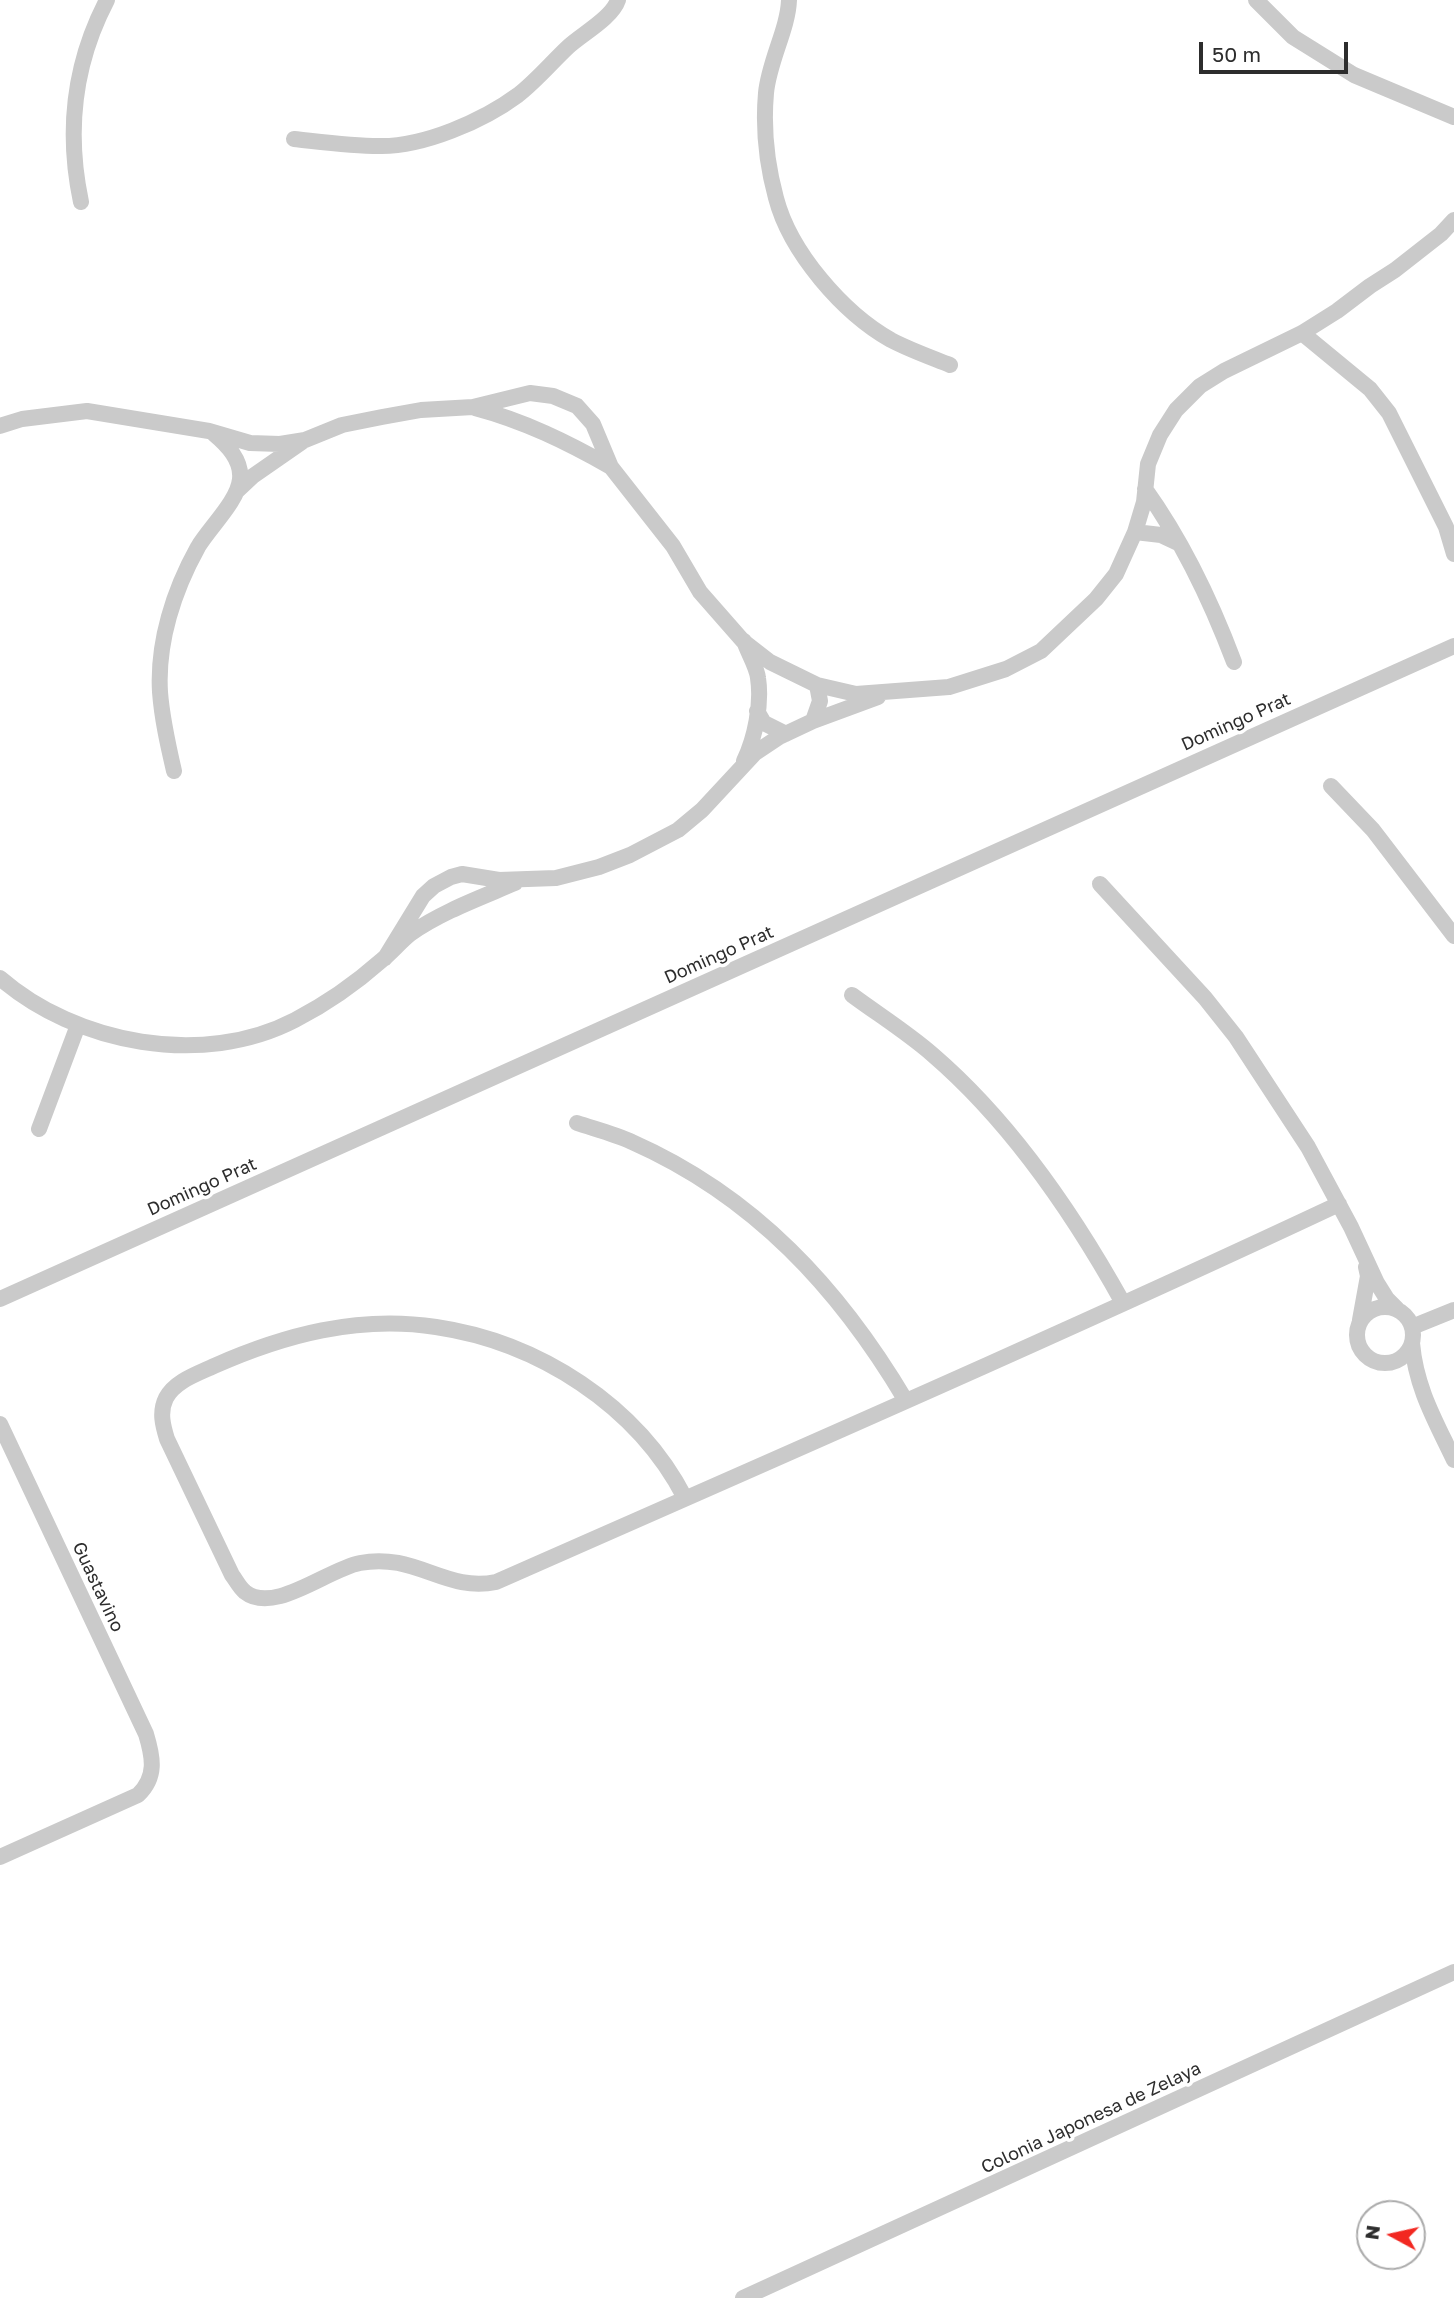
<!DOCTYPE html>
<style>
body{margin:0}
#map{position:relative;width:1454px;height:2298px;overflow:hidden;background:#fff;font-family:"Golos Text",sans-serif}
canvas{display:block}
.north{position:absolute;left:1356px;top:2200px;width:70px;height:70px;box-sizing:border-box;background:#fff;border:2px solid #ababab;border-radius:50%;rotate:278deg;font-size:19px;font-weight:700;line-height:28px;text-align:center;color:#2d2d2d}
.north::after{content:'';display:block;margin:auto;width:24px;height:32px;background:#f22821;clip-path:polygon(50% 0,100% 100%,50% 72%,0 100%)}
.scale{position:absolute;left:1199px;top:42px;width:149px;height:32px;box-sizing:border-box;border:4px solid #2d2d2d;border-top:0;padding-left:9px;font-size:21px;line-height:24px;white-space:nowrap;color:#2d2d2d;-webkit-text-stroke:5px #fff;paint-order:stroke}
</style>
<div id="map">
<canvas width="1454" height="2298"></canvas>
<div class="north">N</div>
<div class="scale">50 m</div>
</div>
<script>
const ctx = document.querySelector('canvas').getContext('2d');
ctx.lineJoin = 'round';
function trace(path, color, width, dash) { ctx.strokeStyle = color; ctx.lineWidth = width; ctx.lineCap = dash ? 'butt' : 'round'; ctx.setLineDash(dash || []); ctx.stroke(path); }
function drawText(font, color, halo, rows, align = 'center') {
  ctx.font = font + ' "Golos Text",sans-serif'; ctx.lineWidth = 7; ctx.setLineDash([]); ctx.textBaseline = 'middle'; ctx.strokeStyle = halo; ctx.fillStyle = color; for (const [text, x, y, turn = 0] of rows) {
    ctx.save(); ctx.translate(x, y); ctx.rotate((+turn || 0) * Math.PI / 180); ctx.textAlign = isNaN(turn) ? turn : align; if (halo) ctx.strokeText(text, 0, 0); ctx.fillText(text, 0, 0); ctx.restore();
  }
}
const street = new Path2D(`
 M789,0C788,29 769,61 766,93C763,127 767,165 776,198C790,252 843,313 891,340C910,350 930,357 950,365
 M1256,0L1293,37L1354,75L1454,117
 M294,139C322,142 351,146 379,146C423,147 483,121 518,95C536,81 551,63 568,47C582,34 612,18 618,0
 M81,202C66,131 73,65 107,0
 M1302,333L1370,389L1389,413L1446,527L1454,554
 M475,408C524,421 567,442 611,467
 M0,426L22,419L87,411L209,431L250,443L280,444L305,440L342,425L382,417L421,410L473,407L530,393L553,396L577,406L593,424L611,467L673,546L700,592L743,641L770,662L817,685L856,694L949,687L1006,669L1041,651L1096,599L1116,574L1135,532L1144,502L1148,464L1160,435L1176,410L1200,386L1224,371L1302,333L1337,311L1370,286L1395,270L1441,234L1454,220
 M1145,489C1183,542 1211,601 1234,662
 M237,491L253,476L302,442
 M1135,532L1161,535L1178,543
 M744,641C748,653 757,667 758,678C762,704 755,738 744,761
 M757,711L764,723L786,734
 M813,721L820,701L817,685
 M174,771C168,745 162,719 160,692C157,642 174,590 198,547C210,527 238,501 240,479C242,460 227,445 214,434
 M1331,786L1373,830L1454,936
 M1100,884L1205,998L1236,1037L1308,1147L1351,1227L1377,1283L1387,1299L1397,1309
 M385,958L423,896L434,886L451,877L462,874L499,880L556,878L599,867L630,855L678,830L702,810L755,753L779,737L813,721L878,697
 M0,978C76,1044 203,1068 295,1020C326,1004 356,983 382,960C392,952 400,942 410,934C441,912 480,898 515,883
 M852,995C879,1015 908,1033 933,1055C1012,1123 1073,1213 1123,1303
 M577,1123C595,1129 615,1134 632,1142C754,1196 839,1288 906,1401
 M39,1129L78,1025
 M0,1299L1454,646
 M1357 1335a28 28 0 1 1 56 0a28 28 0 1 1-56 0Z
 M1360,1320L1368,1276L1366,1267
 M1412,1327L1454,1310
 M1412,1343C1416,1388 1435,1420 1454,1460
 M0,1424L146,1734C153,1757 157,1777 138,1795L0,1857
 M685,1498C637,1405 538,1342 436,1327C358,1315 284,1335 214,1366C197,1374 175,1381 166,1398C159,1412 163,1426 167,1439L232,1575C236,1580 239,1587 245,1592C274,1615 328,1569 360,1563C415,1552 446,1593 496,1582C777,1458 1060,1335 1339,1204
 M743,2298L1454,1972`);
const streetNames = [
 ["Domingo Prat",1236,722,-24],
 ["Domingo Prat",719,955,-24],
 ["Domingo Prat",202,1187,-24],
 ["Guastavino",98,1587,65],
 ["Colonia Japonesa de Zelaya",1091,2118,-25]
];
trace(street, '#cacaca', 16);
drawText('18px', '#2d2d2d', '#fff', streetNames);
</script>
